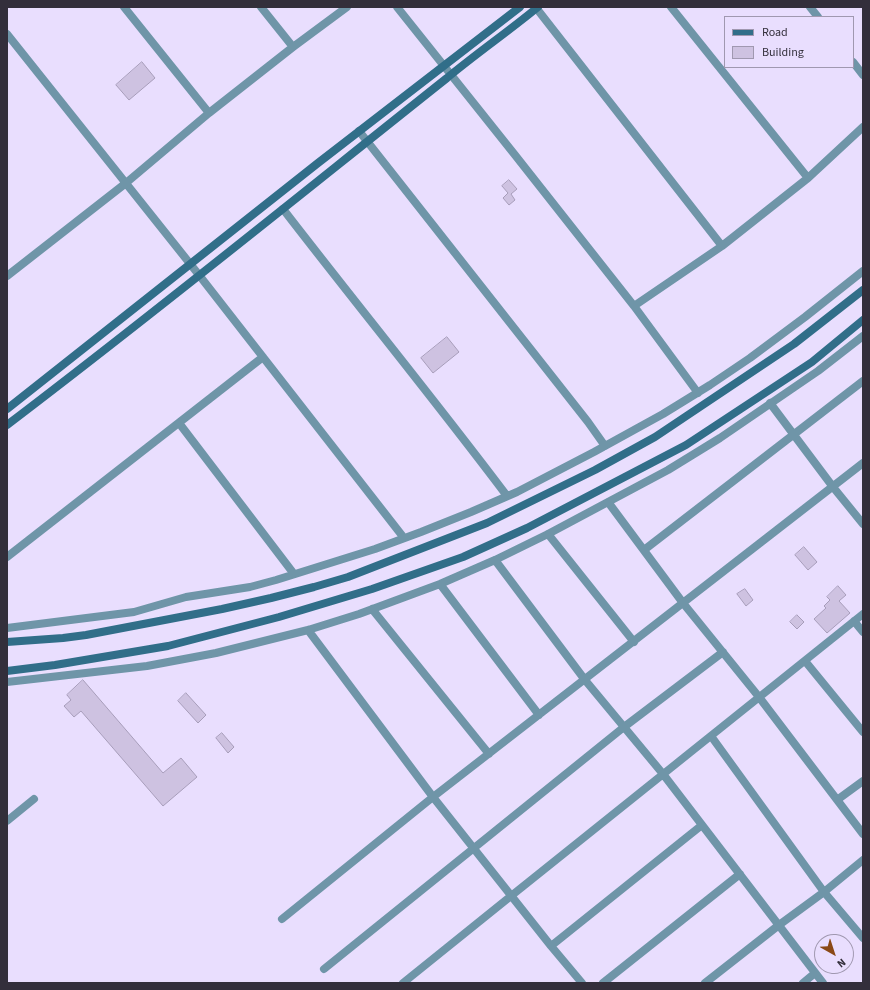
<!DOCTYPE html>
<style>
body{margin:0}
#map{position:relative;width:870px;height:990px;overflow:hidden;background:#e9defe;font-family:"Source Sans 3",sans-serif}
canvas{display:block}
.frame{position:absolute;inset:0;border:8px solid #332f3b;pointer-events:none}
.legend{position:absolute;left:724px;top:16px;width:130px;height:52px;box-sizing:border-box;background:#e9defe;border:1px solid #a098b0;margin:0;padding:5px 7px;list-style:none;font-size:12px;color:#332f3b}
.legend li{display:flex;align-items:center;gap:8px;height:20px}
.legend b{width:20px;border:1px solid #a098b0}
.north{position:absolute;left:814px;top:934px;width:40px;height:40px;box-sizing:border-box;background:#e9defe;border:1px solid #a098b0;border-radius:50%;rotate:141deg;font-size:11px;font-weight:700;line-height:16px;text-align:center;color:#332f3b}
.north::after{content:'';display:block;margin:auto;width:14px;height:18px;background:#8a4816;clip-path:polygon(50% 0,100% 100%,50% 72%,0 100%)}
</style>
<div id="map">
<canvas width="870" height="990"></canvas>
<div class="frame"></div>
<ul class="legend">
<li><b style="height:5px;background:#316e89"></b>Road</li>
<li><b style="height:11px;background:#cec2e1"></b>Building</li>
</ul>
<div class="north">N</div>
</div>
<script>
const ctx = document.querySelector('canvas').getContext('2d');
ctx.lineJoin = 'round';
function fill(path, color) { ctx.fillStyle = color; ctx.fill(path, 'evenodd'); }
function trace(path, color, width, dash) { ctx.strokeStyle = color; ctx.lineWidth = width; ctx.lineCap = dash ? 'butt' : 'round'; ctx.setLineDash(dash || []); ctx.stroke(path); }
const building = new Path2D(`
 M142,62L155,78L129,100L116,85Z
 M509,180L517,189L511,194L515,200L509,205L503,198L508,193L502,186Z
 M447,337L459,352L433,373L421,358Z
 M804,547L817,562L808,570L795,555Z
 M838,586L846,595L839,601L850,613L827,633L814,619L826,608L824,606L830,600L827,597Z
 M745,589L753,600L746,606L737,594Z
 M797,615L804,622L797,629L790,622Z
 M83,680L163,773L181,758L197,777L163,806L81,711L74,717L64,706L71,700L67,695Z
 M186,693L206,715L198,723L178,701Z
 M222,733L234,747L228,753L216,738Z`);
const street = new Path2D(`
 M124,7L209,113
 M261,7L293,47
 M397,7L515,155L634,306L698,393
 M671,7L808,178
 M810,7L818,17
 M537,9L722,246
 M7,34L199,275L404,538
 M853,62L863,75
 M359,131L588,422L605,446
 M283,209C357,305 434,399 507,496
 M7,276L126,183L209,113L293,47L347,7
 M634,306L722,246L808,178L863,127
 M770,403L833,487L863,524
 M179,423L294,574
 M608,502L683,603L759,697L863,834
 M548,534L634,642
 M644,550L863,381
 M7,557L263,357
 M495,560L585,680L663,774L823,983
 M440,584L539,715
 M372,609L489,754
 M854,621L863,632
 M7,628L134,612L186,597L250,587L276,580L375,549L421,532L471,512L517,492L594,452L663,414L710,385L750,358L805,317L863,271
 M308,630L433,797L551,946L582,983
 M805,661L863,732
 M7,682L147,666L216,653L308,630L359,614L440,584L495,560L548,534L668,470L720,438L818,371L863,336
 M711,736L824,892L863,938
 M837,800L863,781
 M7,821L34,799
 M282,919L433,797L863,463
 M551,946L702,825
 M324,969L624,727L723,652
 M403,983L511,896L863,614
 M603,983L740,874
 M705,983L779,925L824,892L863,860
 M803,983L815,973`);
const secondary = new Path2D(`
 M7,409L318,163L520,7
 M7,425C156,312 301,194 447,78C477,53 509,31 538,7
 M7,642L63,638L86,635L222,609L271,598L314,587L348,577L487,523L595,470L655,437L794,344L863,290
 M7,671L55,665L168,646L279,617L372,589L463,557L527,528L686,445L812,362L863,320`);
fill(building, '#cec2e1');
trace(building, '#a79dba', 1);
trace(street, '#6f95a8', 8);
trace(secondary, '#316e89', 8);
</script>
